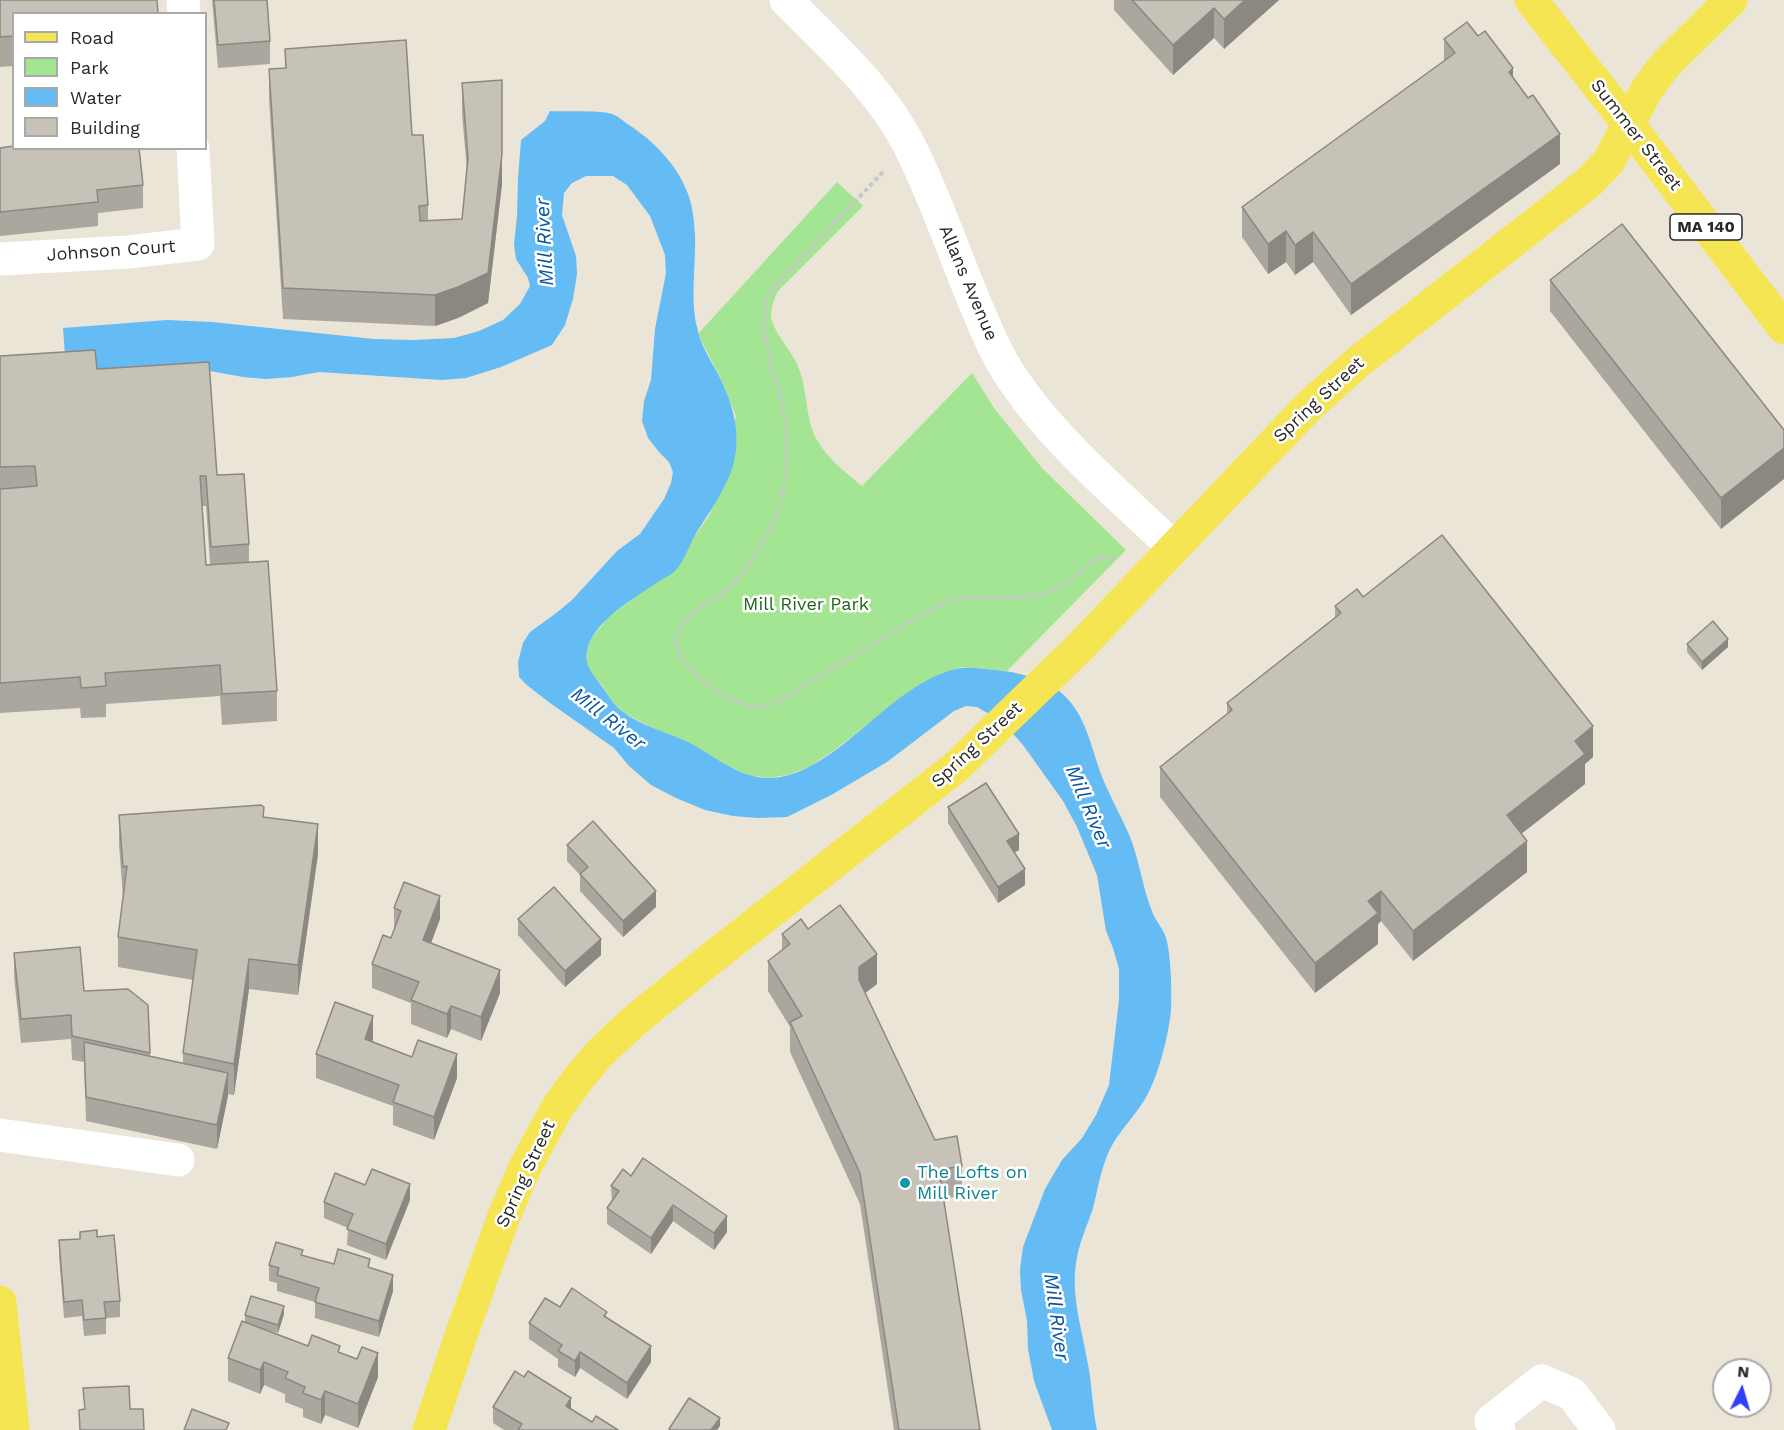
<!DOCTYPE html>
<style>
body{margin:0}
#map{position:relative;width:1784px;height:1430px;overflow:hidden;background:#ebe5d8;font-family:"Work Sans",sans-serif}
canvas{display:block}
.legend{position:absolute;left:12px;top:12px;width:195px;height:138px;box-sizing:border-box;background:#fff;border:2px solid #a9a9a9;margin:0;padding:8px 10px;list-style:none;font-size:18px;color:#282828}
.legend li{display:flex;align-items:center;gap:12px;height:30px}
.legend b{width:30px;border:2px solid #a9a9a9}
.north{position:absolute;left:1712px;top:1358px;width:60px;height:60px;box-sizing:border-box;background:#fff;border:2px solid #a9a9a9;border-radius:50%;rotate:5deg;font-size:16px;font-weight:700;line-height:24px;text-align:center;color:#282828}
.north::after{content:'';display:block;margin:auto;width:21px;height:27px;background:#313dff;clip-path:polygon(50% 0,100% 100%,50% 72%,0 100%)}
</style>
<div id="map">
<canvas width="1784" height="1430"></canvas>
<ul class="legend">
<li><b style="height:8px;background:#f6e552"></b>Road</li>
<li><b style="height:16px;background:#a3e592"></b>Park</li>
<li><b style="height:16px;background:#65bbf3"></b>Water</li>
<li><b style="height:16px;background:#c6c2b8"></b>Building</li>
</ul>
<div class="north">N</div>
</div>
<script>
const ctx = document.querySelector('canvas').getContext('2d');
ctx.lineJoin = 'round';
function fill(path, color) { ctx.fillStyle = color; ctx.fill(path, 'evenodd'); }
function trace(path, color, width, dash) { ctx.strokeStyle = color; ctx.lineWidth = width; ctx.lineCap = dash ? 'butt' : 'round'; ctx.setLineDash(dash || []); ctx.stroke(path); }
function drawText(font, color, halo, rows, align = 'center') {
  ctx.font = font + ' "Work Sans",sans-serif'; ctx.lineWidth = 5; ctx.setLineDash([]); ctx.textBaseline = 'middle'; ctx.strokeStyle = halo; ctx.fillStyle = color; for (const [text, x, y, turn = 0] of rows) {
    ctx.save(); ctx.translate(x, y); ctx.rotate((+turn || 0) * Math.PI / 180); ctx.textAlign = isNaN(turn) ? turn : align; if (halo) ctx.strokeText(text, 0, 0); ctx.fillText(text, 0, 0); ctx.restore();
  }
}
const green = new Path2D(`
 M837,182L863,206L778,291C774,300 769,311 772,321C778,339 793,352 799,369C808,392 805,419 817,440C827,458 846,473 862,486L972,373L994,408L1042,468L1126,550L1007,671L962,667L940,674L912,690L833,751L811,766L791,774L770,778L748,775L727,765L691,744L653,728L624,713L610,699L602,685L592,675L587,663V652L592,637L609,617L629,602L697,533L710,514L736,416L721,379L698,334Z`);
const water = new Path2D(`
 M550,111C564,112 601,110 612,114C618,116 623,121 629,125C654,141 678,166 688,194C693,206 694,222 695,235C696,263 690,301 697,327C700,344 710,359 718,374C734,405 743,438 731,472C722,495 708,514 695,535C689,546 684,562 675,571C671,575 664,578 658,582C635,598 591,622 587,652C584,668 596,677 603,688C609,697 614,705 623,712C642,726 666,732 688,742C714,755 741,780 772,778C837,774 890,684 956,669C969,666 983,669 996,670C1016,672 1037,677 1055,688C1089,711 1090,752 1106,786C1114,805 1125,823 1132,842C1140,865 1143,889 1152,911C1155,921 1164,929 1166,938C1171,954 1172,993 1171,1010C1169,1034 1158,1078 1145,1099C1135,1116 1119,1131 1110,1149C1101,1168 1098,1188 1093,1208C1088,1224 1080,1240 1077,1257C1070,1292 1081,1325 1087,1359C1092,1382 1092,1406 1097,1430H1052L1034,1381L1028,1349L1027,1321L1021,1290L1020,1269L1023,1247L1045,1189L1062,1160L1082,1138L1096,1115L1109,1085L1119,1000V969L1113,948L1106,931L1097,875L1077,827L1063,801L1023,745L1006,726L989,714L977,707L966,706L954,711L887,762L833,794L787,817L758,818L733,816L705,810L676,798L651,785L629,766L614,748L550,703L528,686L519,677L518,662L523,643L530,632L555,614L572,600L617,551L640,534L664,499L671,483L673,472L669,462L659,452L648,438L642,421L644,401L651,380L655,329L666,273L665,255L650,216L627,185L613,176H586L572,183L564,193L562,215L576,256L577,274L573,299L565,325L552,345L501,367L466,378L442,380L319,372L292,377L266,379L243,377L193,368L66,370L63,328L167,320L212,322L374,339L414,340L454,338L479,331L503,320L520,304L530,286L528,278L516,259L514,245L517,216L518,179L521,140L545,121Z`);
const path = new Path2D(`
 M883,172L769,292C756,332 775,369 783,408C788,433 788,459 784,485C778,523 752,567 722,593C708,605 682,616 677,636C670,664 723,699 746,705C757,708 767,706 777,702L923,614C937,606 951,599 967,598C994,595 1025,601 1051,591C1067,585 1080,571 1093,561L1099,558H1116`);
const minor = new Path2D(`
 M183,0L184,14
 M786,0C830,45 880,88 909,145C933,192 950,242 970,291C983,322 995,354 1014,381C1057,444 1120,496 1174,548
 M0,259L128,252L198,244L193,148
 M0,1135L178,1160
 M1499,1430L1491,1421L1542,1381L1572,1394L1599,1430`);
const major = new Path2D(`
 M1531,0L1629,125L1784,328
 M0,1302L13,1430
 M429,1430L465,1324L504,1216L525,1167L559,1105L578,1079L599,1054L633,1022L708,961L956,767L1079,648L1309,406L1358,362L1589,182L1609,161L1646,91L1656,77L1667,63L1731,0`);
const wall = new Path2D(`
 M0,0L14,14V66L0,67Z
 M212,0H267L270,41V64L218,68Z
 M1114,0H1279L1224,49L1214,38L1173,75L1114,10Z
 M1478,36L1513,78L1560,164L1351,315L1313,262L1295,275L1286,262L1268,274L1242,237V207L1444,61V39Z
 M285,49L412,135L428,205V221L462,219L467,171L462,114V83L502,184L488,303L458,318L435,326L283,319L269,99V69L285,68Z
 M0,148L143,185V208L98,213V226L0,236Z
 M1550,280L1784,430L1721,529L1550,311Z
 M0,356L97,369L217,475L249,544V562L277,691V721L222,725L220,696L106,704V717L81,718L80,708L0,713ZM202,506H206L210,564L206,565Z
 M1363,597L1593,757L1585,764V784L1521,834L1527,872L1413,961L1381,921L1378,924V944L1315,993L1160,797V767L1227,714V703L1335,618V606Z
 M1687,644L1728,647L1702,670L1687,652Z
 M948,807L1019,850L1014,852L1025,885L998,903L948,823Z
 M119,815L264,817L318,854L298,995L249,989L234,1095L228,1094L217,1149L86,1121L84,1062L72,1060L71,1039L21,1043L14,977V953L84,991L148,1005L150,1056L183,1063V1053L193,980L118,967V937L123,897L119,845Z
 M567,845L656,907L623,937L580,891V875L567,861Z
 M394,908L440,919L431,943L500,993L481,1041L451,1029L447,1038L411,1024V1003L372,988V964L391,938L394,930Z
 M518,919L601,955L565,987L518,935Z
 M808,929L877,984L865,993L935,1140L962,1166V1196L943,1199L980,1430H894L860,1204L790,1052V1027L768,991V961L782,950V934Z
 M373,1039L372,1041L457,1078L434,1140L393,1125V1106L316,1078V1054Z
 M631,1176L727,1232L714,1250L673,1221L651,1254L607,1224V1208L612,1202L611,1186Z
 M365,1185L410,1200L386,1260L347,1245L348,1228L324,1218V1202Z
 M80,1232L97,1237L120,1301V1317L106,1318V1334L84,1336L82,1316L64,1318L59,1256V1240L80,1239Z
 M303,1256L334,1264L370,1268L393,1291L379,1337L315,1318V1302L277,1291V1283L269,1281V1265Z
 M560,1307L607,1317L651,1362L627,1399L580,1368L575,1377L558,1367V1359L529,1339V1323Z
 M284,1314L278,1333L260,1328L308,1346L340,1352L378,1377L358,1428L325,1415L321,1424L303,1417V1409L285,1402V1394L264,1385L260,1394L228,1381V1358L245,1322V1315Z
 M493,1407L571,1409L592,1422L618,1430H504L493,1423Z`);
const shadedWall = new Path2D(`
 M1245,0H1279L1224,49V19Z
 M1214,8V38L1173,75V45Z
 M1513,68V99L1509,72Z
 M1560,134V164L1351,315V284Z
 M502,154V184L488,303L458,318L435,326V295Z
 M1286,231V262L1268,274V244Z
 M1313,232V262L1295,275V245Z
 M1784,448V479L1721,529V498Z
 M1728,639V647L1702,670V662Z
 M1593,726V757L1585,764V784L1507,845V815L1575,741Z
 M318,824V854L298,995V965Z
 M1019,834V850L1007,857V841Z
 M1527,841V872L1413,961V931Z
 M1025,869V885L998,903V887Z
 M656,891V907L623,937V921Z
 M1381,891V921L1378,924V944L1315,993V963L1368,901Z
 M440,896V919L423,964V940Z
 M601,939V955L565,987V971Z
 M877,954V984L859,998V967Z
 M249,959V989L234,1095V1064Z
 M500,970V993L481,1041V1017Z
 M451,1006V1029L447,1038V1014Z
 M373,1016V1039L365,1062V1039Z
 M457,1054V1078L434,1140V1117Z
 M228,1073V1096L217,1149V1125Z
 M410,1184V1200L386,1260V1244Z
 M673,1205V1221L651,1254V1238Z
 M727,1216V1232L714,1250V1233Z
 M393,1275V1291L379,1337V1321Z
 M284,1306V1314L278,1333V1325Z
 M651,1346V1362L627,1399V1383Z
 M580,1352V1368L575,1377V1361Z
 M378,1353V1377L358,1428V1404Z
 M264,1362V1385L260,1394V1370Z
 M325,1391V1415L321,1424V1400Z
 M571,1398V1414L566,1406Z
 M720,1418V1426L717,1430H711Z`);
const building = new Path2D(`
 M0,0H157L158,13L14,14V36L0,37Z
 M214,0H267L270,41L218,45Z
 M1132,0H1245L1224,19L1214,8L1173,45Z
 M1467,22L1478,36L1485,31L1513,68L1509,72L1528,98L1533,95L1560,134L1351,284L1313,232L1295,245L1286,231L1268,244L1242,207L1455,53L1444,39Z
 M406,40L412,135H423L428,205L419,206L420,221L462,219L468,158L462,83L502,80V154L488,273L458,287L435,295L283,288L269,69L286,68L285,49Z
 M14,146V148H139L143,185L97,190L98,202L0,212V148Z
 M1622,224L1784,430V448L1721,498L1550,280Z
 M95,350L97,369L209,362L217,475L244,474L249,544L211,547L206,476H200L206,565L268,561L277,691L222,694L220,665L105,673L106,686L81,688L80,677L0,683V489L37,486L35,466L0,467V356Z
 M1442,535L1593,726L1575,741L1585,754L1507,815L1527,841L1413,931L1381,891L1368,901L1378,913L1315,963L1160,767L1232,710L1227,703L1341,613L1335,606L1357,589L1363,597Z
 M1713,621L1728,639L1702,662L1687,644Z
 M986,783L1019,834L1007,841L1025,869L998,887L948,807Z
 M261,805L264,807L263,817L318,824L298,965L249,959L234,1064L183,1053L197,950L118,937L127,866L123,867L119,815Z
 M593,821L656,891L623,921L580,874L588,867L567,845Z
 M404,882L440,896L423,940L500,970L481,1017L451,1006L447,1014L411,1000L419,982L372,964L383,935L391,938L401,911L394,908Z
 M554,887L601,939L565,971L518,919Z
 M840,905L877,954L859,967V980L935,1140L957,1136L962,1166L939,1170L980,1430H899L860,1173L790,1022L802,1016L768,961L790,944L782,934L801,919L808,929Z
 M80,947L84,991L128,989L148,1005L150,1053L72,1036L71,1015L21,1019L14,953Z
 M335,1002L373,1016L365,1039L412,1057L418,1040L457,1054L434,1117L393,1102L399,1085L316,1054Z
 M84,1042L228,1073L217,1125L86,1097Z
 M643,1158L727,1216L714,1233L673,1205L651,1238L607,1208L619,1191L611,1186L623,1169L631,1176Z
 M372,1169L410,1184L386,1244L347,1229L353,1214L324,1202L335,1173L365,1185Z
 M97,1230V1237L114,1235L120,1301L104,1302L106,1318L84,1320L82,1300L64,1302L59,1240L80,1239V1232Z
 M276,1242L303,1250L301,1255L334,1264L338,1249L370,1259L368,1267L393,1275L379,1321L315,1302L319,1288L277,1275L279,1268L269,1265Z
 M572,1288L607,1312L604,1316L651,1346L627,1383L580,1352L575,1361L558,1351L562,1345L529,1323L545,1298L560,1307Z
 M251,1296L284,1306L278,1325L245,1315Z
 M242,1321L308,1346L312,1335L340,1346L338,1352L357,1359L362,1347L378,1353L358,1404L325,1391L321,1400L303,1393L305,1387L285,1378L288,1372L264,1362L260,1370L228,1358Z
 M515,1371L524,1377L528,1371L571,1398L566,1406L592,1422L596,1416L618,1430H518L522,1424L493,1407Z
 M129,1386L130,1409H143L144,1430H80L79,1410L85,1409L83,1388Z
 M689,1398L720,1418L711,1430H671L669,1429Z
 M192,1409L229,1423L226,1430H184Z`);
const markers = [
 [905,1183,6,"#0f9aa8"]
];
const shields = [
 [1706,227,72]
];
const shieldNames = [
 ["MA 140",1706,227]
];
const streetNames = [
 ["Summer Street",1636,135,52],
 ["Johnson Court",111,251,-4],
 ["Allans Avenue",968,283,67],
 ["Spring Street",1319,400,-43],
 ["Spring Street",977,745,-43],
 ["Spring Street",526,1174,-65]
];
const parkNames = [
 ["Mill River Park",806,605]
];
const cultureNames = [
 ["The Lofts on",917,1173],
 ["Mill River",917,1194]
];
const waterNames = [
 ["Mill River",545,242,-93],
 ["Mill River",608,719,38],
 ["Mill River",1088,807,67],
 ["Mill River",1056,1317,82]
];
fill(green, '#a3e592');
fill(water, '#65bbf3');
trace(path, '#c7c7c7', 4, [4.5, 3]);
trace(minor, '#fff', 33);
trace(major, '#f6e552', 33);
fill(wall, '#aaa79e');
fill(shadedWall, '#8b8881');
fill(building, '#c6c2b8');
trace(building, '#8b8881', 1.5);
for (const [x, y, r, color] of markers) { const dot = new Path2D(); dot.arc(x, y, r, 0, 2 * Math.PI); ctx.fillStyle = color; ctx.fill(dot); trace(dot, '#fff', 2); }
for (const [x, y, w] of shields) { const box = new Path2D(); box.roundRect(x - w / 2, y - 13, w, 26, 4.5); ctx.fillStyle = '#fff'; ctx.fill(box); trace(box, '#282828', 1.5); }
drawText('bold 16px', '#282828', null, shieldNames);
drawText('18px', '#282828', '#fff', streetNames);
drawText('18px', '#1c6616', '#fff', parkNames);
drawText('18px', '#0d838f', '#fff', cultureNames, 'left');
drawText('italic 20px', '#08569c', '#fff', waterNames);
</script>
